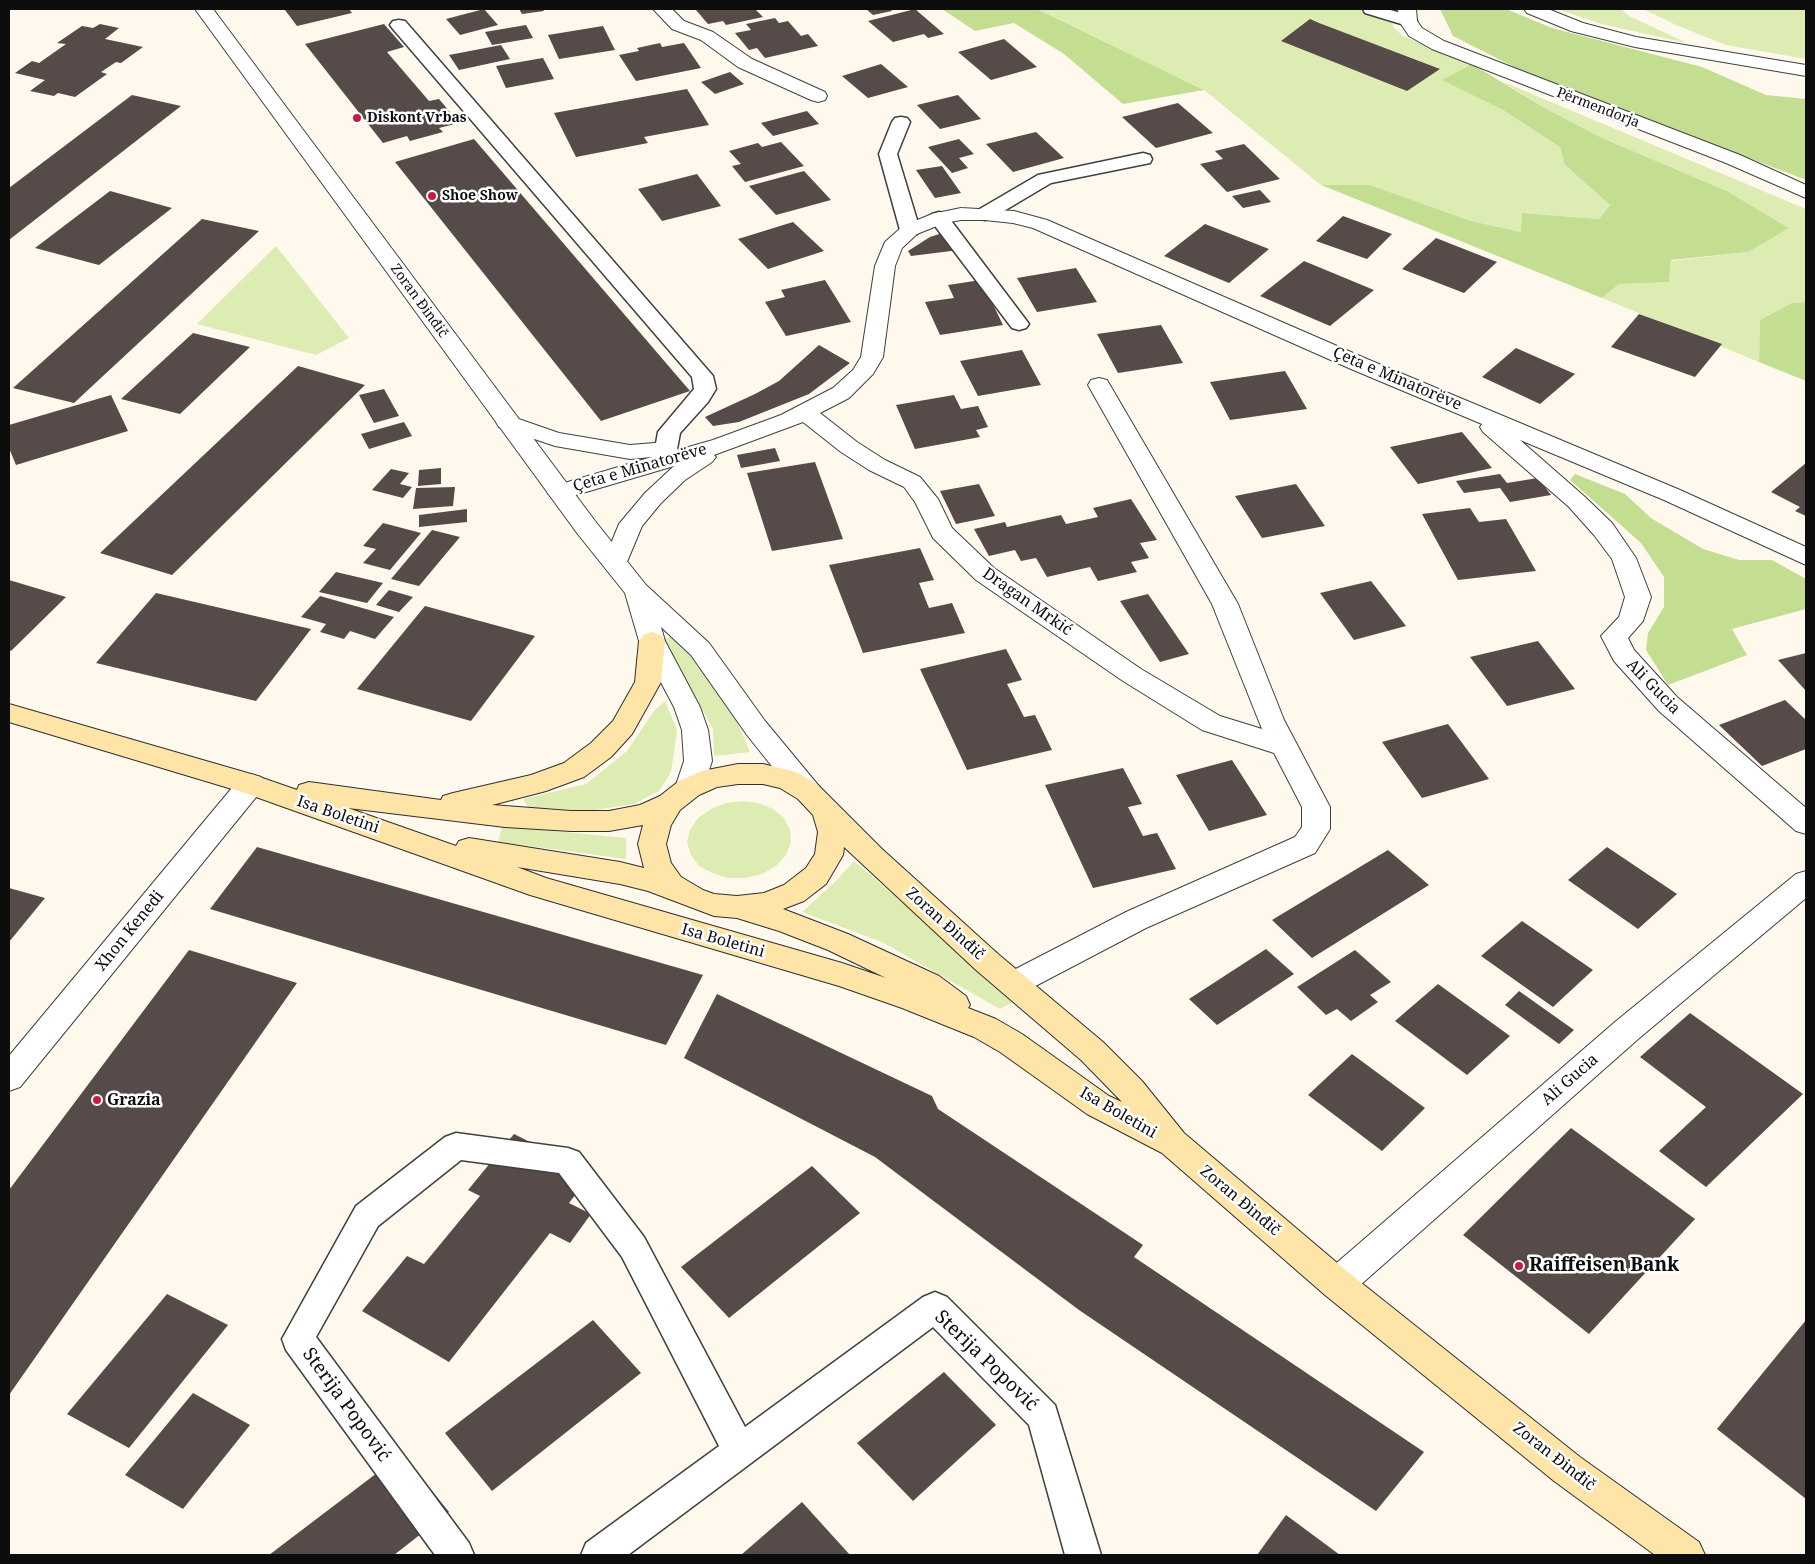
<!DOCTYPE html>
<html>
<head>
<meta charset="utf-8">
<style>
  body { margin:0 }
  #map { position:relative; width:1815px; height:1564px; overflow:hidden; background:#fff8ed; font-family:"Noto Serif",serif }
  canvas { display:block }
  .frame { position:absolute; inset:0; border:10px solid #0d0d0d; pointer-events:none }
</style>
</head>
<body>
<div id="map">
<canvas width="1815" height="1564"></canvas>
<div class="frame"></div>
</div>
<script>
const ctx = document.querySelector('canvas').getContext('2d');
ctx.lineJoin = 'round';
function fillPath(path, color) { ctx.fillStyle = color; ctx.fill(path, 'evenodd'); }
const toPath = rows => new Path2D(rows.map(r => 'M' + r).join(''));
function stroke(path, color, width, dash) { ctx.strokeStyle = color; ctx.lineWidth = width; ctx.lineCap = dash ? 'butt' : 'round'; ctx.setLineDash(dash || []); ctx.stroke(path); }
function label(font, color, halo, rows, align = 'center') {
  ctx.font = font + ' "Noto Serif",serif'; ctx.lineWidth = 5; ctx.setLineDash([]); ctx.textBaseline = 'middle'; ctx.strokeStyle = halo; ctx.fillStyle = color; for (const [text, x, y, turn = 0] of rows) {
    ctx.save(); ctx.translate(x, y); ctx.rotate((+turn || 0) * Math.PI / 180); ctx.textAlign = isNaN(turn) ? turn : align; if (halo) ctx.strokeText(text, 0, 0); ctx.fillText(text, 0, 0); ctx.restore();
  }
}
const green = toPath([
  [1037,9,1392,9,1393,27,1403,36,1472,64,1443,80,1503,110,1560,147,1565,165,1610,205,1599,219,1522,213,1521,232,1471,221,1370,185,1321,185,1204,90],
  [1557,9,1621,9,1629,16,1687,43,1601,24],
  [1643,9,1806,9,1806,59,1726,45,1676,25],
  [1501,81,1806,209,1806,302,1792,303,1760,320,1759,362,1602,298,1619,284,1669,282,1671,261,1748,252,1788,227,1727,191,1602,138,1541,106],
  [276,246,349,338,316,355,197,324],
  [677,635,735,717,750,752,714,756,713,729,664,639],
  [665,701,677,730,671,772,659,791,634,804,588,811,528,807,523,799,586,784,627,751,654,711],
  [742,801,758,803,773,809,784,818,790,830,791,842,786,855,776,866,762,874,745,878,728,878,712,873,699,866,691,855,687,842,690,830,698,818,711,809,726,803],
  [502,826,626,838,626,859,498,842],
  [854,861,1016,1000,1000,1009,882,942,802,912,834,883]
]);
const forest = toPath([
  [942,9,1037,9,1204,90,1123,104,1064,54,1014,23,975,31],
  [1440,9,1506,9,1552,28,1702,67,1766,95,1806,99,1806,180,1516,68,1453,36],
  [1472,64,1541,106,1602,138,1727,191,1789,228,1748,252,1671,260,1669,282,1619,284,1602,298,1321,185,1370,185,1471,221,1521,232,1522,213,1599,219,1610,205,1565,165,1560,147,1503,110,1442,80],
  [1806,302,1806,381,1759,362,1760,320,1792,303],
  [1575,474,1625,494,1651,518,1703,549,1739,560,1772,560,1806,579,1806,609,1732,629,1747,655,1668,685,1646,650,1648,633,1664,607,1664,577,1641,543,1570,480]
]);
const building = toPath([
  [292,9,349,9,352,13,297,26,285,10],
  [484,9,498,25,460,35,446,19],
  [519,9,543,9,544,11,522,14],
  [703,9,755,9,763,17,726,25,723,21,708,24,696,10],
  [866,9,890,9,892,11,873,15],
  [915,9,944,34,928,38,924,34,893,42,868,21],
  [775,18,779,23,788,21,801,36,808,34,818,46,765,58,757,48,749,50,735,33,751,30,746,24],
  [1310,19,1319,23,1440,69,1407,91,1281,41],
  [100,24,119,28,105,39,143,47,121,63,116,62,101,72,107,74,75,97,58,93,54,96,30,91,45,80,15,73,32,61,39,63,66,44,57,43,82,26,93,28],
  [384,24,404,47,387,52,429,101,439,99,459,123,439,128,443,132,410,141,407,136,383,143,305,44],
  [526,25,533,38,492,45,485,32],
  [603,26,615,50,559,59,548,35],
  [1004,39,1037,67,991,80,958,52],
  [660,43,662,47,684,43,701,68,636,81,619,55,639,51,637,48],
  [501,45,510,59,459,70,449,55],
  [543,58,554,79,506,88,496,66],
  [881,64,908,87,868,98,842,76],
  [730,72,744,84,715,94,701,82],
  [687,89,709,125,644,137,648,143,576,157,554,113],
  [132,95,181,106,9,240,9,188],
  [958,95,981,119,940,129,917,105],
  [1178,103,1213,133,1156,148,1122,117],
  [807,111,819,124,773,136,761,123],
  [1036,132,1064,158,1013,172,986,144],
  [474,139,690,391,601,421,395,162],
  [959,139,974,154,959,158,968,168,952,173,928,147],
  [781,142,804,166,745,182,732,166,741,164,729,151,758,143,762,147],
  [1244,144,1280,179,1227,192,1200,164,1223,159,1215,151],
  [942,166,961,193,935,198,916,170],
  [804,171,831,200,776,215,749,186],
  [697,174,721,206,662,221,638,189],
  [1260,190,1271,202,1243,208,1232,196],
  [110,191,172,208,99,265,35,248],
  [1343,216,1392,234,1367,259,1316,241],
  [202,219,259,231,74,403,13,388],
  [793,222,824,251,768,269,738,239],
  [1205,224,1269,249,1229,283,1164,256],
  [958,228,967,249,911,256,908,251,930,237],
  [1436,238,1497,262,1464,293,1402,269],
  [1304,261,1374,290,1330,326,1260,296],
  [1076,268,1097,302,1037,312,1017,278],
  [825,280,851,322,786,336,765,302,785,297,781,290],
  [981,280,1003,325,940,335,925,302,954,298,948,285],
  [1639,314,1722,344,1695,377,1611,347],
  [1161,325,1183,363,1118,373,1097,334],
  [193,333,250,347,180,414,121,399],
  [819,345,850,363,809,394,739,422,713,426,705,417,755,394,779,381],
  [1516,348,1575,374,1540,404,1482,377],
  [1022,350,1041,385,978,396,960,361],
  [298,366,365,385,172,575,100,553],
  [1285,371,1307,409,1230,420,1210,382],
  [384,389,399,416,374,423,359,395],
  [111,395,128,431,16,465,9,448,9,425],
  [954,395,961,409,978,406,988,427,976,430,980,437,915,449,896,405],
  [404,422,412,436,369,449,361,434],
  [1462,432,1492,468,1418,484,1390,447],
  [775,448,780,461,741,468,737,455],
  [815,462,843,539,772,551,747,473],
  [1806,463,1806,516,1795,511,1800,507,1771,492],
  [441,468,441,484,418,486,419,470],
  [391,469,409,473,400,484,412,487,403,498,372,490],
  [1500,474,1507,483,1538,478,1551,495,1510,502,1500,488,1464,493,1456,481],
  [979,484,995,516,956,524,940,491],
  [1296,484,1325,526,1262,538,1235,496],
  [455,487,453,506,413,509,416,488],
  [1131,499,1157,540,1140,543,1149,558,1131,562,1137,572,1098,581,1090,567,1047,577,1036,558,1021,561,1015,550,989,556,974,529,1005,522,1007,527,1061,515,1066,524,1098,517,1093,508],
  [1470,508,1479,522,1506,519,1536,571,1458,580,1422,514],
  [467,509,467,522,419,527,419,515],
  [383,523,421,533,390,570,363,563,376,549,363,546],
  [432,530,460,537,419,586,391,579],
  [920,548,934,580,919,583,929,608,952,603,965,633,863,653,829,565],
  [336,572,383,583,367,603,319,592],
  [9,580,66,597,11,651,9,650],
  [1371,581,1406,626,1354,640,1320,593],
  [389,590,413,597,399,612,376,605],
  [156,593,311,629,256,701,96,663],
  [1148,594,1189,654,1160,662,1120,601],
  [320,596,394,617,375,639,350,631,344,639,320,632,326,624,301,617],
  [425,606,535,636,471,721,357,689],
  [1538,641,1575,689,1507,706,1470,657],
  [1006,649,1022,680,1007,684,1024,717,1035,715,1052,750,967,770,920,669],
  [1806,653,1806,691,1778,660],
  [1785,700,1806,720,1806,749,1762,766,1719,725],
  [1448,724,1489,779,1422,798,1382,742],
  [1232,760,1267,815,1209,831,1176,775],
  [1123,768,1142,804,1128,807,1143,836,1157,833,1176,869,1093,888,1045,785],
  [257,847,703,975,666,1045,210,909],
  [1607,847,1677,894,1638,929,1568,880],
  [1388,850,1429,885,1312,958,1272,920],
  [9,888,45,898,9,942],
  [1522,921,1593,970,1553,1007,1481,956],
  [1266,949,1294,974,1217,1025,1189,999],
  [189,950,297,983,9,1395,9,1190],
  [1355,950,1391,982,1370,995,1378,1002,1351,1021,1337,1009,1326,1015,1297,987],
  [1438,984,1510,1036,1467,1075,1395,1021],
  [1519,991,1574,1030,1559,1044,1505,1005],
  [717,994,932,1096,938,1109,1143,1245,1134,1257,1424,1452,1376,1511,1079,1310,875,1157,684,1058],
  [1690,1013,1803,1094,1706,1187,1659,1151,1706,1107,1640,1057],
  [1352,1054,1425,1108,1382,1151,1308,1095],
  [1571,1128,1695,1219,1589,1334,1463,1235],
  [514,1134,592,1173,569,1203,591,1214,570,1243,550,1233,449,1362,362,1311,407,1256,424,1264,480,1196,468,1190],
  [812,1166,860,1213,729,1318,681,1267],
  [167,1294,228,1325,129,1448,67,1414],
  [593,1320,641,1373,492,1491,445,1433],
  [1806,1320,1806,1499,1717,1429],
  [944,1372,996,1425,913,1501,857,1443],
  [193,1393,250,1425,183,1509,125,1475],
  [402,1454,449,1512,394,1555,269,1555],
  [802,1502,850,1555,741,1555],
  [1286,1515,1340,1555,1257,1555]
]);
const service = toPath([
  [1363,9,1387,9,1414,17,1417,21,1414,25,1408,26,1365,13,1363,9],
  [399,20,405,21,713,376,716,389,708,402,680,433,677,449,674,454,666,456,658,454,655,449,658,432,694,389,692,377,393,29,390,25,393,21,399,20],
  [901,117,907,118,910,122,897,154,920,230,917,234,910,236,903,234,900,230,879,154,892,122,895,118,901,117],
  [1143,153,1150,155,1152,159,1150,163,1051,183,992,218,985,220,978,218,975,214,978,210,1038,175,1143,153],
  [939,212,946,214,1026,320,1029,324,1026,328,1019,330,1012,328,929,218,932,214,939,212],
  [456,1133,568,1148,579,1152,644,1237,745,1427,923,1297,935,1292,947,1297,1055,1405,1101,1555,1065,1555,1029,1425,933,1327,628,1555,581,1555,586,1543,719,1446,622,1257,559,1173,461,1160,378,1226,316,1337,469,1543,474,1555,435,1555,286,1350,282,1339,356,1206,445,1137,456,1133]
]);
const minor = toPath([
  [653,9,672,9,684,21,713,32,752,59,825,92,827,96,825,100,818,102,811,100,738,67,701,40,672,29,653,9],
  [1398,9,1416,9,1417,21,1422,28,1444,41,1740,155,1806,185,1806,198,1726,163,1432,49,1409,36,1399,21,1398,9],
  [1524,9,1548,9,1583,23,1636,37,1806,65,1806,76,1635,47,1571,31,1527,13,1524,9],
  [961,208,1014,211,1047,220,1367,359,1680,490,1806,547,1806,565,1664,500,1520,440,1585,497,1612,523,1636,558,1651,597,1643,621,1628,638,1634,650,1677,697,1806,808,1806,834,1796,831,1659,711,1614,661,1601,636,1619,617,1625,597,1612,559,1594,535,1569,507,1483,432,1480,427,1482,424,1351,369,1033,228,1013,223,985,220,961,220,944,223,917,234,902,248,895,266,883,357,873,374,849,398,820,413,857,442,885,460,920,477,938,499,952,528,994,568,1141,669,1220,716,1262,729,1212,604,1088,385,1091,380,1099,378,1107,380,1238,604,1284,720,1330,807,1330,829,1315,853,1146,928,1024,992,1013,996,1002,992,998,984,1002,976,1126,912,1295,837,1302,827,1302,807,1274,753,1202,730,1123,681,976,580,933,538,915,502,904,487,869,470,841,452,803,422,714,455,716,457,712,462,685,480,661,503,642,526,624,569,615,571,606,569,603,563,619,524,645,493,674,466,559,500,551,497,547,492,551,487,652,457,630,459,555,446,499,427,496,422,499,417,507,415,559,433,630,445,667,442,675,444,678,450,713,440,781,415,833,388,853,370,861,357,875,266,885,242,903,226,932,214,961,208],
  [251,774,261,777,265,784,261,791,20,1087,9,1091,9,1056,241,777,251,774],
  [1806,871,1806,898,1637,1040,1349,1295,1337,1299,1325,1295,1320,1284,1325,1273,1615,1022,1796,874,1806,871]
]);
const tertiary = toPath([
  [195,9,213,9,595,521,646,585,709,643,765,721,818,785,822,792,818,799,808,802,798,799,747,735,691,655,661,627,665,641,700,707,708,730,712,761,703,788,699,795,689,798,679,795,675,788,684,761,682,730,674,707,639,641,625,593,577,533,195,9]
]);
const secondary = toPath([
  [652,632,661,635,665,641,661,682,632,734,611,757,584,777,546,791,492,805,571,811,609,811,640,805,660,796,679,781,702,771,738,764,763,764,788,770,798,773,818,785,882,849,998,954,1103,1042,1142,1081,1184,1133,1349,1273,1580,1457,1699,1542,1705,1555,1655,1555,1554,1481,1325,1295,1162,1153,1087,1114,1000,1052,974,1037,902,1008,839,986,530,895,242,792,9,722,9,704,251,774,297,790,299,785,309,782,441,800,443,796,453,793,531,775,564,763,591,743,613,721,635,682,639,641,643,635,652,632],
  [738,784,763,784,780,788,798,799,813,815,818,832,815,854,806,868,784,885,764,893,737,896,714,894,703,890,681,877,671,863,666,844,671,825,680,810,699,795,717,787,738,784],
  [348,808,505,827,571,831,609,831,643,825,638,844,644,868,620,862,469,838,459,841,456,846,348,808],
  [844,847,976,970,1081,1060,1122,1102,1109,1096,1022,1034,996,1019,968,1008,970,1005,966,996,939,976,848,934,783,909,804,901,826,884,843,855,844,847],
  [517,867,620,884,648,891,714,916,737,918,779,931,828,950,886,978,842,963,546,878,517,867]
]);
const markers = [
  [357,118,5,"#c71b45"],
  [432,196,5,"#c71b45"],
  [97,1100,5,"#c71b45"],
  [1519,1266,5,"#c71b45"]
];
const farStreetnames = [
  ["Përmendorja",1598,108,21],
  ["Zoran Đinđič",419,301,54]
];
const farPoinames = [
  ["Diskont Vrbas",367,118],
  ["Shoe Show",442,196]
];
const streetNames = [
  ["Çeta e Minatorëve",1397,379,23],
  ["Çeta e Minatorëve",640,468,-16],
  ["Dragan Mrkić",1027,602,35],
  ["Ali Gucia",1653,687,46],
  ["Isa Boletini",338,815,19],
  ["Zoran Đinđič",945,924,42],
  ["Xhon Kenedi",130,931,-51],
  ["Isa Boletini",723,941,16],
  ["Ali Gucia",1570,1080,-41],
  ["Isa Boletini",1118,1113,30],
  ["Zoran Đinđič",1240,1201,40],
  ["Zoran Đinđič",1554,1457,38]
];
const poiNames = [
  ["Grazia",107,1100]
];
const nearPoinames = [
  ["Raiffeisen Bank",1529,1266]
];
const nearStreetnames = [
  ["Sterija Popović",986,1361,44],
  ["Sterija Popović",346,1405,54]
];
fillPath(green, '#dcecb3');
fillPath(forest, '#c3de91');
fillPath(building, '#564b48');
stroke(service, '#404040', 3);
stroke(minor, '#404040', 2);
stroke(tertiary, '#404040', 2);
stroke(secondary, '#2f2f2f', 2);
fillPath(service, '#fff');
fillPath(minor, '#fff');
fillPath(tertiary, '#fff');
fillPath(secondary, '#ffe4a8');
for (const [x, y, r, color] of markers) { const dot = new Path2D(); dot.arc(x, y, r, 0, 2 * Math.PI); ctx.fillStyle = color; ctx.fill(dot); stroke(dot, '#fff', 2); }
label('14px', '#0d0d0d', '#fff', farStreetnames);
label('bold 14px', '#0d0d0d', '#fff', farPoinames, 'left');
label('16px', '#0d0d0d', '#fff', streetNames);
label('bold 16px', '#0d0d0d', '#fff', poiNames, 'left');
label('bold 19px', '#0d0d0d', '#fff', nearPoinames, 'left');
label('19px', '#0d0d0d', '#fff', nearStreetnames);
</script>
</body>
</html>
